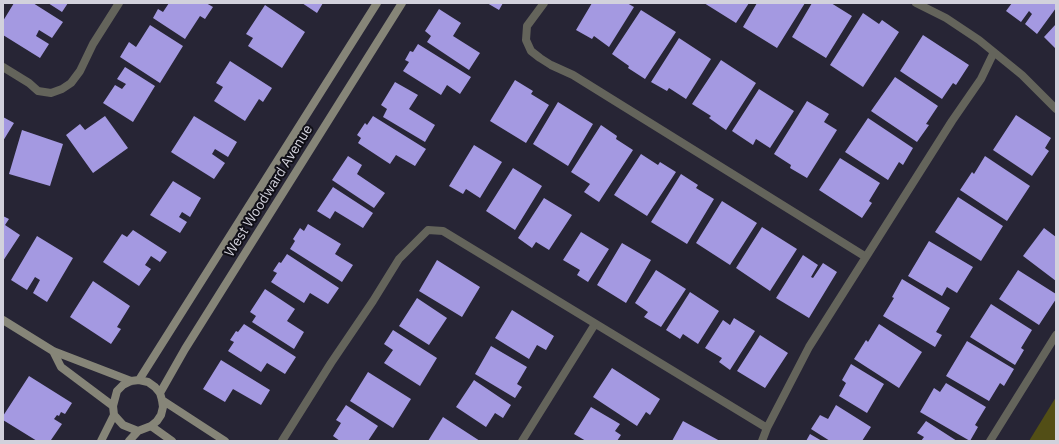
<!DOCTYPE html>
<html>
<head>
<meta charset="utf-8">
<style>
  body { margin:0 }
  #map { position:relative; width:1059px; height:444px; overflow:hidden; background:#272535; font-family:"IBM Plex Sans",sans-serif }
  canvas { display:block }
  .frame { position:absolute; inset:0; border:4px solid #d2d1dc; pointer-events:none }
</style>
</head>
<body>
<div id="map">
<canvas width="1059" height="444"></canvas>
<div class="frame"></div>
</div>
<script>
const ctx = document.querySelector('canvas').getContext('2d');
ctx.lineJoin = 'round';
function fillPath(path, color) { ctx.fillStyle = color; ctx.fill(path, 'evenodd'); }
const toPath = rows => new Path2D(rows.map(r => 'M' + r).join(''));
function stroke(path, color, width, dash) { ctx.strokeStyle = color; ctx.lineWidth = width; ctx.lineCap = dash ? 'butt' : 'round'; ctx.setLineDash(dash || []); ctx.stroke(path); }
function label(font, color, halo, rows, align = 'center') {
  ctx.font = font + ' "IBM Plex Sans",sans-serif'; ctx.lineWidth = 4; ctx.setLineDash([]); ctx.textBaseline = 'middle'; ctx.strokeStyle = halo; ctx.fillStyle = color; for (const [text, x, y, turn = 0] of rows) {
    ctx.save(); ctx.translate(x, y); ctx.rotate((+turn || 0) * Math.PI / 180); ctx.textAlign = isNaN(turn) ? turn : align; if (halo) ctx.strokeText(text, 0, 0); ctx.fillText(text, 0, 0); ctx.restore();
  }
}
const green = toPath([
  [1056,397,1056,441,1029,441]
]);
const building = toPath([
  [14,3,33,3,63,22,52,38,39,30,36,36,49,44,40,58,3,35,3,21],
  [48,3,68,3,62,12],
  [169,3,206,3,213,7,205,19,200,16,185,39,153,18,158,9,163,12],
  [302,3,323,3,317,13],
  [487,3,503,3,499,10],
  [592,3,627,3,634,7,609,47,594,36,592,39,576,30],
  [704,3,749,3,736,23],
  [757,3,805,3,777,48,743,27],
  [812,3,831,3,852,16,826,58,792,37],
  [1012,3,1056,3,1056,8,1037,34,1025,24,1032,14,1029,11,1021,22,1006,11],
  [265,5,305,32,282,68,248,46,253,38,246,34],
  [439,9,461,23,453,36,480,53,469,70,427,42,431,36,425,31],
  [641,10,676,32,645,79,628,68,629,66,612,54],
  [863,13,879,24,882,20,899,32,863,87,830,65],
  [1056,24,1056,49,1044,37],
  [150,25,183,46,160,83,120,57,129,42,136,47],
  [923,35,969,65,956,85,953,83,942,99,900,71],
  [679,38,711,59,686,99,669,88,667,91,651,82],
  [418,44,471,77,460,94,447,85,441,95,403,71,409,62,405,60,410,51,413,52],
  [721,60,756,83,726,130,709,118,711,116,692,104],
  [230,61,272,88,263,102,259,99,245,121,214,101,223,87,216,83],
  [125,67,155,86,133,122,103,103,115,85,122,89,126,84,117,79],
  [895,77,938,106,926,124,929,125,917,142,871,111],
  [515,80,533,91,531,94,549,105,526,143,490,121],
  [395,82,418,95,409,109,435,125,425,142,383,117,387,109,381,105],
  [759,89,794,111,770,148,756,139,753,145,732,131],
  [807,101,829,114,824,122,837,130,807,178,790,168,791,165,774,154],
  [558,102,593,124,568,166,533,144],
  [1016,115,1051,138,1045,148,1049,151,1032,176,993,150],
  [105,116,128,148,93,173,66,135,80,124,85,130],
  [194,116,237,142,228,157,215,149,212,154,225,163,214,179,171,152],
  [373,116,426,149,415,166,396,155,390,164,358,143,361,138,357,135,365,123,367,125],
  [3,117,14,123,3,141],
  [868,118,913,148,903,165,899,162,888,180,845,152],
  [601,125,617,136,616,139,633,150,599,202,584,192,590,184,571,172],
  [22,130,63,144,50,186,9,174],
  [474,145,502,162,480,198,466,189,463,194,449,186],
  [641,154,658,165,660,162,676,172,647,216,614,195],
  [348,156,362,165,357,174,385,193,374,208,332,180],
  [985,156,1030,186,1007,221,960,190,972,172,974,174],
  [840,158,880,183,869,201,872,203,862,218,819,190],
  [513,168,542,186,515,230,486,211],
  [681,174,698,185,696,188,714,199,687,244,651,222],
  [173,181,201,198,190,217,182,212,179,217,187,222,180,233,150,215],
  [333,187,373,213,363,228,335,211,330,219,317,211],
  [958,197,1003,226,981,261,935,232],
  [544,198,572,215,549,250,536,242,532,248,518,238],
  [722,201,757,223,730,265,696,243],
  [3,216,9,219,5,225,20,235,3,261],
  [308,224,341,244,335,254,353,265,342,282,290,249,295,241,293,239,300,228,304,231],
  [762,227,797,249,770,291,736,268],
  [1044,228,1056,237,1056,281,1023,256],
  [133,230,167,252,160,262,151,256,145,265,151,269,139,286,103,262,122,234,127,237],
  [581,232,609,249,588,282,577,275,580,270,563,260],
  [37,236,73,258,47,302,33,293,40,280,35,277,27,290,11,280],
  [929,241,973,267,957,293,947,287,942,296,908,276],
  [622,243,651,260,626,303,597,285],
  [287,254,339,288,328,304,310,293,304,303,271,282,277,273,273,271,279,262,281,263],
  [803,255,818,265,811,277,813,278,823,263,837,272,809,318,776,298],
  [437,260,480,287,462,317,419,291],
  [656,270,686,289,661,327,644,317,648,312,635,303],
  [1018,270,1056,294,1056,299,1039,325,999,299],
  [902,279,950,308,936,332,942,335,935,347,883,316,894,298,892,297],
  [93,281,130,306,117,327,121,329,111,344,70,317],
  [265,289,295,309,287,321,304,332,294,349,252,322,256,316,250,312],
  [690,292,719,311,698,344,683,334,680,339,666,330],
  [417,298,447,318,429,345,399,326],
  [991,304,1032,330,1021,348,1024,350,1015,365,970,337],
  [512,310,554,336,546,350,537,345,529,359,495,338],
  [734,318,755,331,730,370,719,362,722,358,705,348,723,320,730,325],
  [244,324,296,357,285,374,267,363,261,372,228,351,234,342,230,340,236,331,238,332],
  [879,324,922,352,899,388,854,359,866,340,868,342],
  [393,330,437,358,420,386,384,363,393,350,384,344],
  [760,335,788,353,765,388,737,371],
  [967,341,1014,369,1004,386,1000,383,989,401,946,376],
  [491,346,527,367,517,384,522,387,515,398,475,374],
  [221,360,270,390,261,405,233,389,225,402,203,389],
  [851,364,884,384,867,413,839,396,846,383,842,380],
  [612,368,660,399,650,415,646,412,637,426,593,397],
  [368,372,411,399,393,428,350,401],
  [29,376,72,403,65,414,61,412,59,416,57,415,54,419,62,424,51,440,49,441,37,441,3,420,3,416],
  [474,380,511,405,503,418,495,413,486,427,456,407],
  [946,383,986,407,975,425,978,427,970,441,920,412,934,388,940,392],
  [346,405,378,426,368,441,340,441,333,436,341,423,336,420],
  [836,405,871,427,862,441,830,441,811,429,820,415,828,419],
  [591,407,620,424,615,431,621,435,617,441,586,441,574,434],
  [443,417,480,441,428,441],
  [683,421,720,441,672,441],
  [926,421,957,441,921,441,924,437,917,433],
  [810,434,822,441,806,441]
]);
const street = toPath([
  [544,3,527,26,526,40,531,51,540,58,551,65,573,75,866,257],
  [916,3,946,18,979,40,1022,75,1056,109],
  [3,67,29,83,38,91,51,93,62,89,71,83,80,71,93,44,119,3],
  [282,441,331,363,373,301,399,259,428,230,443,231,767,428],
  [522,441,595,324],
  [762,441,767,428,809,347,952,121,981,79,994,52],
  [990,441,1056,335]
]);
const secondary = toPath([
  [3,320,53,351,131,381],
  [53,351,61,367,113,406],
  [139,380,377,3],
  [139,380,148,382,155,387,160,393,162,400,163,407,161,415,157,421,151,426,138,431,123,425,114,415,113,406,117,391,123,385,131,381,139,380],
  [160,393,185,349,402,3],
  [162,400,225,441],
  [151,426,172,441],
  [101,441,114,415],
  [129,441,138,431]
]);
const streetNames = [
  ["West Woodward Avenue",269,191,-58]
];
fillPath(green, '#524e16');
fillPath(building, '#a499e1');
stroke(street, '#64645b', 8);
stroke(secondary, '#868578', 8);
label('14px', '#d2d1dc', '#100f16', streetNames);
</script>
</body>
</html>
